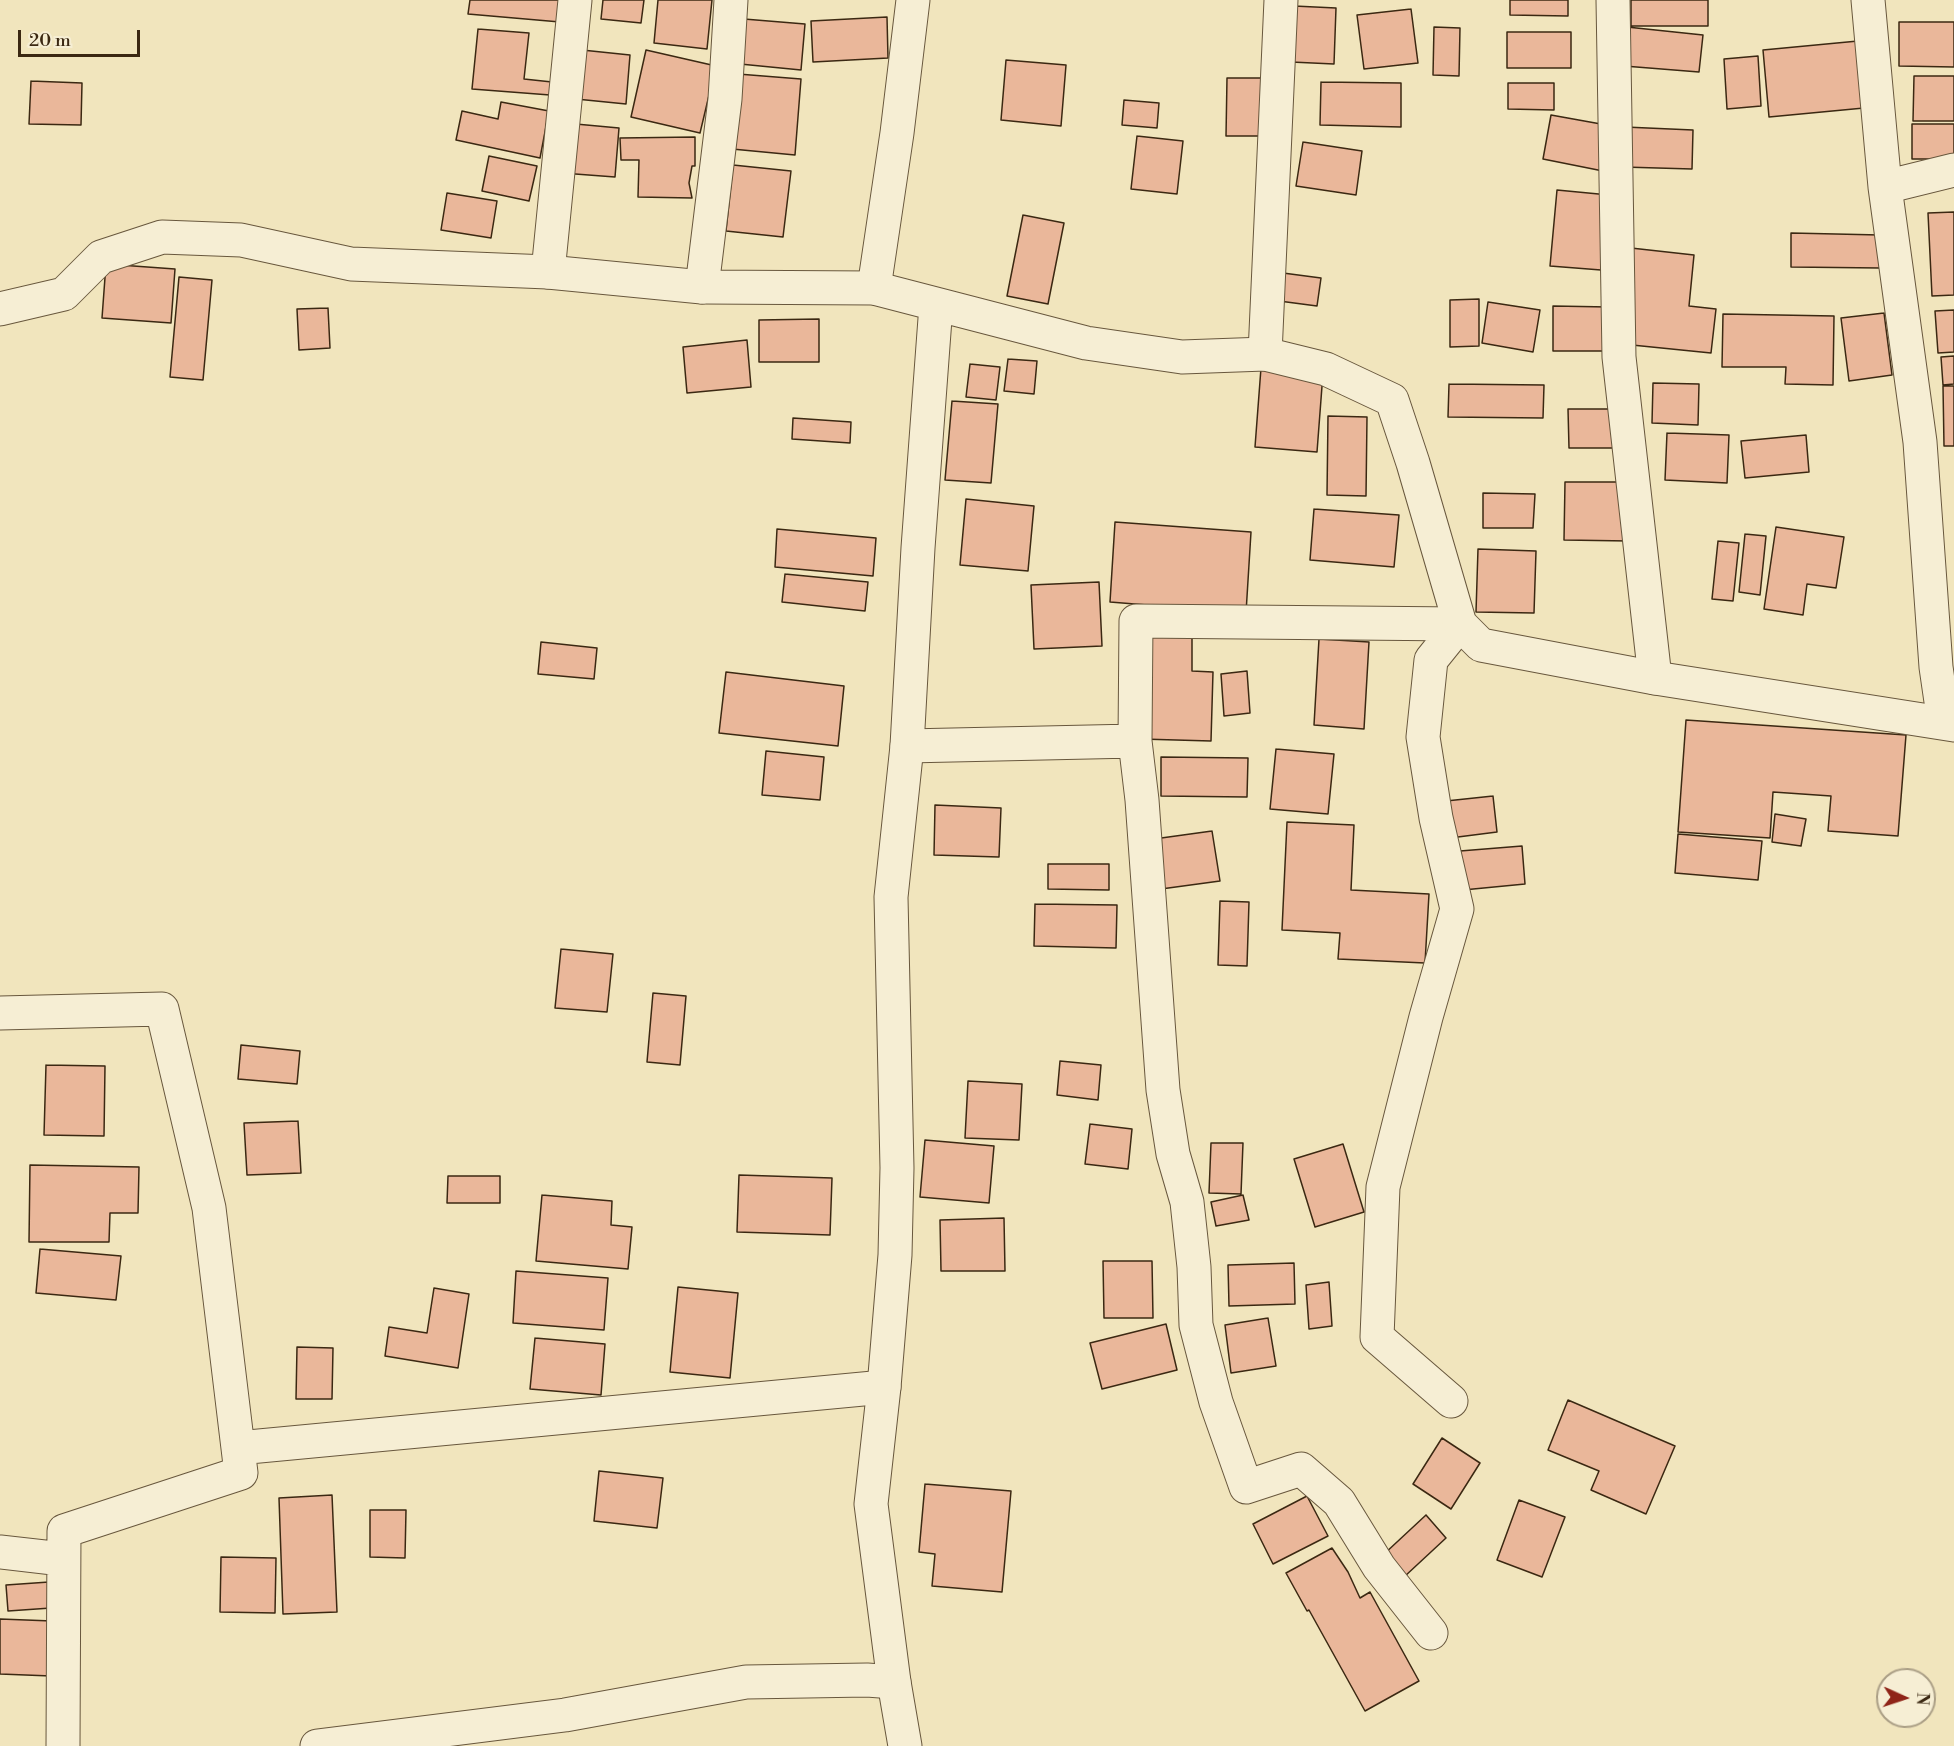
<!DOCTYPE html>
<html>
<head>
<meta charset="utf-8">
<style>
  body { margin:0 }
  #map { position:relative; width:1954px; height:1746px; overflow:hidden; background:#f1e5bd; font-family:"Libre Bodoni",serif }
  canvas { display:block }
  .north { position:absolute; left:1876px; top:1668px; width:60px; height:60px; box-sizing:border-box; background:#f6eed4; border:2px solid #ab9f86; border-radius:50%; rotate:93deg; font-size:16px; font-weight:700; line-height:24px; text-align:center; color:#3b2812 }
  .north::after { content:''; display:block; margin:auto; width:21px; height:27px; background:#8f2418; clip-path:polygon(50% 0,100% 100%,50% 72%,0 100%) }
  .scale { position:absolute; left:18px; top:30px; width:122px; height:27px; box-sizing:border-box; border:3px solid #3b2812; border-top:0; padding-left:8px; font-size:18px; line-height:21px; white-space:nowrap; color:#3b2812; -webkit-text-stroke:4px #f6eed4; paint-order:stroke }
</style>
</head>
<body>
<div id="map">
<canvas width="1954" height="1746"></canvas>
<div class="north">N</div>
<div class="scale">20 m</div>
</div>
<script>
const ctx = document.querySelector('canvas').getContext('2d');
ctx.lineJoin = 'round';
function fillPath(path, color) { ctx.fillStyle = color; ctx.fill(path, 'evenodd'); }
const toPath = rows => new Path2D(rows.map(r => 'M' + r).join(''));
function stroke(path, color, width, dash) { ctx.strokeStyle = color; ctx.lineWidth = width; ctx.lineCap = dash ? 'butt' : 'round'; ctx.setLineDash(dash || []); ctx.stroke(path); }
const building = toPath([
  [470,0,562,0,560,22,468,14,470,0],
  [603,0,644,0,641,23,601,19,603,0],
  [658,0,712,0,707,49,654,43,658,0],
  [1510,0,1568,0,1568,16,1510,15,1510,0],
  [1631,0,1708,0,1708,26,1631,26,1631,0],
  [1294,6,1336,8,1334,64,1291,62,1294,6],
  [1411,9,1418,63,1364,69,1357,15,1411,9],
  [887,17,888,58,813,62,811,21,887,17],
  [744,19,805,24,801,70,740,64,744,19],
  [1899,22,1954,22,1954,67,1899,66,1899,22],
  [1434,27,1460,28,1459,76,1433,75,1434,27],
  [1627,27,1703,35,1699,72,1624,66,1627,27],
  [478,29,529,33,524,79,552,82,550,95,472,89,478,29],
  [1507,32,1571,32,1571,68,1507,68,1507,32],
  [1858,41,1864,108,1769,117,1763,50,1858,41],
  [582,50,630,55,626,104,576,99,582,50],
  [646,50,716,66,700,133,631,117,646,50],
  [1758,56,1761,106,1727,109,1724,59,1758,56],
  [1006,60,1066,65,1061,126,1001,120,1006,60],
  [738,74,801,79,795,155,732,149,738,74],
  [1914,76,1954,76,1954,121,1913,121,1914,76],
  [1227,78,1268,78,1267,136,1226,136,1227,78],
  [31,81,82,83,81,125,29,124,31,81],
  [1321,82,1401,83,1401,127,1320,125,1321,82],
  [1508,83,1554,83,1554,110,1508,109,1508,83],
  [1124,100,1159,103,1157,128,1122,125,1124,100],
  [501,102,549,111,540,158,456,140,462,111,498,119,501,102],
  [1551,115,1612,126,1603,171,1543,159,1551,115],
  [565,123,619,128,615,177,562,173,565,123],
  [1912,124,1954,124,1954,159,1912,159,1912,124],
  [1625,127,1693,130,1692,169,1623,167,1625,127],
  [1137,136,1183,141,1177,194,1131,189,1137,136],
  [695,137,695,166,692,166,689,183,692,198,638,197,639,160,621,160,620,138,695,137],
  [1303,142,1362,151,1356,195,1296,186,1303,142],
  [489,156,537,166,529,201,482,191,489,156],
  [733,165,791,171,783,237,726,231,733,165],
  [1557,190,1609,195,1601,270,1550,266,1557,190],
  [447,193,497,201,491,238,441,230,447,193],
  [1954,212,1954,295,1932,296,1928,213,1954,212],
  [1023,215,1064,223,1048,304,1007,296,1023,215],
  [1791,233,1880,235,1880,268,1791,267,1791,233],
  [1631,248,1694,255,1689,306,1716,309,1711,353,1622,344,1631,248],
  [106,264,175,269,171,323,102,318,106,264],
  [1283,273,1321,278,1317,306,1279,301,1283,273],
  [179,277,212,280,203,380,170,377,179,277],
  [1479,299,1479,346,1450,347,1450,300,1479,299],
  [1488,302,1540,310,1533,352,1482,343,1488,302],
  [1553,306,1609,307,1609,351,1553,351,1553,306],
  [328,308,330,348,299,350,297,309,328,308],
  [1954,310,1954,352,1938,353,1935,311,1954,310],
  [1884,313,1892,375,1849,381,1841,318,1884,313],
  [1723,314,1834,316,1833,385,1785,384,1786,367,1722,367,1723,314],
  [819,319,819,362,759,362,759,320,819,319],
  [747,340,751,387,687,393,683,347,747,340],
  [1954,356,1954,384,1943,385,1941,357,1954,356],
  [1008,359,1037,361,1034,394,1004,391,1008,359],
  [970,364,1000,367,996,400,966,397,970,364],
  [1261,368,1323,373,1317,452,1255,447,1261,368],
  [1653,383,1699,384,1698,425,1652,423,1653,383],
  [1449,384,1544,385,1543,418,1448,417,1449,384],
  [1943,386,1954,386,1954,446,1944,446,1943,386],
  [952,401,998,404,991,483,945,480,952,401],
  [1568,409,1623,409,1624,448,1569,448,1568,409],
  [1328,416,1367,417,1366,496,1327,495,1328,416],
  [793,418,851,422,850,443,792,439,793,418],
  [1667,433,1729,435,1727,483,1665,480,1667,433],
  [1806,435,1809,472,1745,478,1741,441,1806,435],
  [1565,482,1630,482,1629,541,1564,540,1565,482],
  [1483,493,1535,494,1533,528,1483,528,1483,493],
  [966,499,1034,506,1028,571,960,565,966,499],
  [1314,509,1399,515,1394,567,1310,560,1314,509],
  [1115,522,1251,532,1246,613,1110,602,1115,522],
  [1776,527,1844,537,1836,588,1807,584,1803,615,1764,609,1776,527],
  [777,529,876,538,873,576,775,567,777,529],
  [1745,534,1766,536,1760,595,1739,592,1745,534],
  [1718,541,1739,543,1733,601,1712,599,1718,541],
  [1478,549,1536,551,1534,613,1476,612,1478,549],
  [785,574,868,582,865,611,782,602,785,574],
  [1099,582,1102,646,1034,649,1031,585,1099,582],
  [1144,634,1192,635,1192,671,1213,672,1211,741,1141,739,1144,634],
  [1319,639,1369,642,1364,729,1314,725,1319,639],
  [541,642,597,648,594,679,538,674,541,642],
  [1247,671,1250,713,1224,716,1221,674,1247,671],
  [726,672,844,686,838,746,719,733,726,672],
  [1686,720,1906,735,1898,836,1828,831,1831,796,1773,792,1770,838,1678,832,1686,720],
  [1276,749,1334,754,1328,814,1270,809,1276,749],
  [766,751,824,757,820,800,762,795,766,751],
  [1161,757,1248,758,1247,797,1161,796,1161,757],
  [1493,796,1497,832,1450,838,1446,801,1493,796],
  [935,805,1001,808,999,857,934,855,935,805],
  [1775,814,1806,819,1801,846,1772,842,1775,814],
  [1287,822,1354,825,1351,890,1429,894,1425,963,1338,959,1340,933,1282,930,1287,822],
  [1212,831,1220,881,1161,889,1154,839,1212,831],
  [1678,834,1762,841,1758,880,1675,873,1678,834],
  [1522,846,1525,884,1463,890,1460,851,1522,846],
  [1048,864,1109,864,1109,890,1048,889,1048,864],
  [1220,901,1249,902,1247,966,1218,965,1220,901],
  [1035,904,1117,905,1116,948,1034,946,1035,904],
  [561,949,613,954,607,1012,555,1008,561,949],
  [653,993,686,996,680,1065,647,1062,653,993],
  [241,1045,300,1051,297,1084,238,1079,241,1045],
  [1060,1061,1101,1065,1098,1100,1057,1095,1060,1061],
  [46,1065,105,1066,104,1136,44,1135,46,1065],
  [968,1081,1022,1084,1019,1140,965,1138,968,1081],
  [298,1121,301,1173,247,1175,244,1123,298,1121],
  [1090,1124,1132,1129,1128,1169,1085,1164,1090,1124],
  [925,1140,994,1146,989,1203,920,1197,925,1140],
  [1211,1143,1243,1143,1241,1194,1209,1193,1211,1143],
  [1343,1144,1364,1212,1315,1227,1294,1159,1343,1144],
  [30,1165,139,1167,138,1213,110,1213,109,1242,29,1242,30,1165],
  [739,1175,832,1178,830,1235,737,1232,739,1175],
  [448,1176,500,1176,500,1203,447,1203,448,1176],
  [542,1195,612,1201,611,1225,632,1227,628,1269,536,1261,542,1195],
  [1243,1195,1249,1220,1216,1226,1211,1202,1243,1195],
  [1004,1218,1005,1271,941,1271,940,1220,1004,1218],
  [40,1249,121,1256,116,1300,36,1293,40,1249],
  [1103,1261,1152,1261,1153,1318,1104,1318,1103,1261],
  [1294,1263,1295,1304,1229,1306,1228,1265,1294,1263],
  [516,1271,608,1278,604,1330,513,1323,516,1271],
  [1329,1282,1332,1326,1309,1329,1306,1285,1329,1282],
  [678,1287,738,1293,730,1378,670,1372,678,1287],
  [434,1288,469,1294,458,1368,385,1356,389,1327,427,1333,434,1288],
  [1268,1318,1276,1366,1231,1373,1225,1325,1268,1318],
  [1166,1324,1177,1370,1102,1389,1090,1343,1166,1324],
  [535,1338,605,1344,601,1395,530,1389,535,1338],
  [297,1347,333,1348,332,1399,296,1399,297,1347],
  [1568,1400,1675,1446,1646,1514,1591,1490,1599,1471,1548,1450,1568,1400],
  [1442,1438,1480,1463,1451,1509,1413,1484,1442,1438],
  [599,1471,663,1478,657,1528,594,1521,599,1471],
  [925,1484,1011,1491,1002,1592,932,1586,935,1554,919,1552,925,1484],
  [332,1495,337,1612,283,1614,279,1498,332,1495],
  [1307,1496,1328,1536,1273,1564,1253,1524,1307,1496],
  [1519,1500,1565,1517,1542,1577,1497,1560,1519,1500],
  [370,1510,406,1510,405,1558,370,1557,370,1510],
  [1426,1515,1446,1538,1404,1577,1383,1555,1426,1515],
  [1332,1548,1348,1572,1360,1598,1370,1592,1419,1681,1365,1711,1309,1610,1307,1611,1286,1573,1332,1548],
  [221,1557,276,1558,275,1613,220,1612,221,1557],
  [49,1582,51,1608,8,1611,6,1585,49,1582],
  [0,1619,52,1621,51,1676,0,1674,0,1619]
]);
const minor = toPath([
  [1613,0,1619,357,1655,678],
  [1868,0,1885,187,1920,442,1936,667,1944,722],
  [1885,187,1954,170],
  [548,272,575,0],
  [702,287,725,99,731,0],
  [874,288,897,133,913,0],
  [1265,354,1281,0],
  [1135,741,1136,621,1460,624],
  [907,746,1135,741,1142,800,1163,1090,1173,1154,1187,1202,1194,1267,1196,1325,1216,1402,1246,1487,1301,1469,1339,1502,1379,1567,1431,1633],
  [0,1013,162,1009,209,1208,241,1473,64,1531,63,1746],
  [1451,1401,1377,1337,1383,1187,1426,1017,1457,909,1436,818,1423,737,1431,660,1460,624],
  [238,1448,884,1387],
  [0,1552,62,1559],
  [317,1746,565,1715,746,1682,867,1680,894,1682]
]);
const tertiary = toPath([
  [0,309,64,294,101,257,162,237,241,240,351,264,548,272,702,287,874,288,1086,343,1182,357,1265,354,1326,369,1392,400,1413,463,1460,624,1481,645,1655,678,1954,725],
  [905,1746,894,1682,871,1504,884,1387,895,1255,897,1168,891,897,907,746,918,548,936,305]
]);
fillPath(building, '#eab79a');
stroke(building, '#3b2812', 1.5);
stroke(minor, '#68573d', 35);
stroke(tertiary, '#68573d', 35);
stroke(minor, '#f6eed4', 33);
stroke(tertiary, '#f6eed4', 33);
</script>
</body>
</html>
